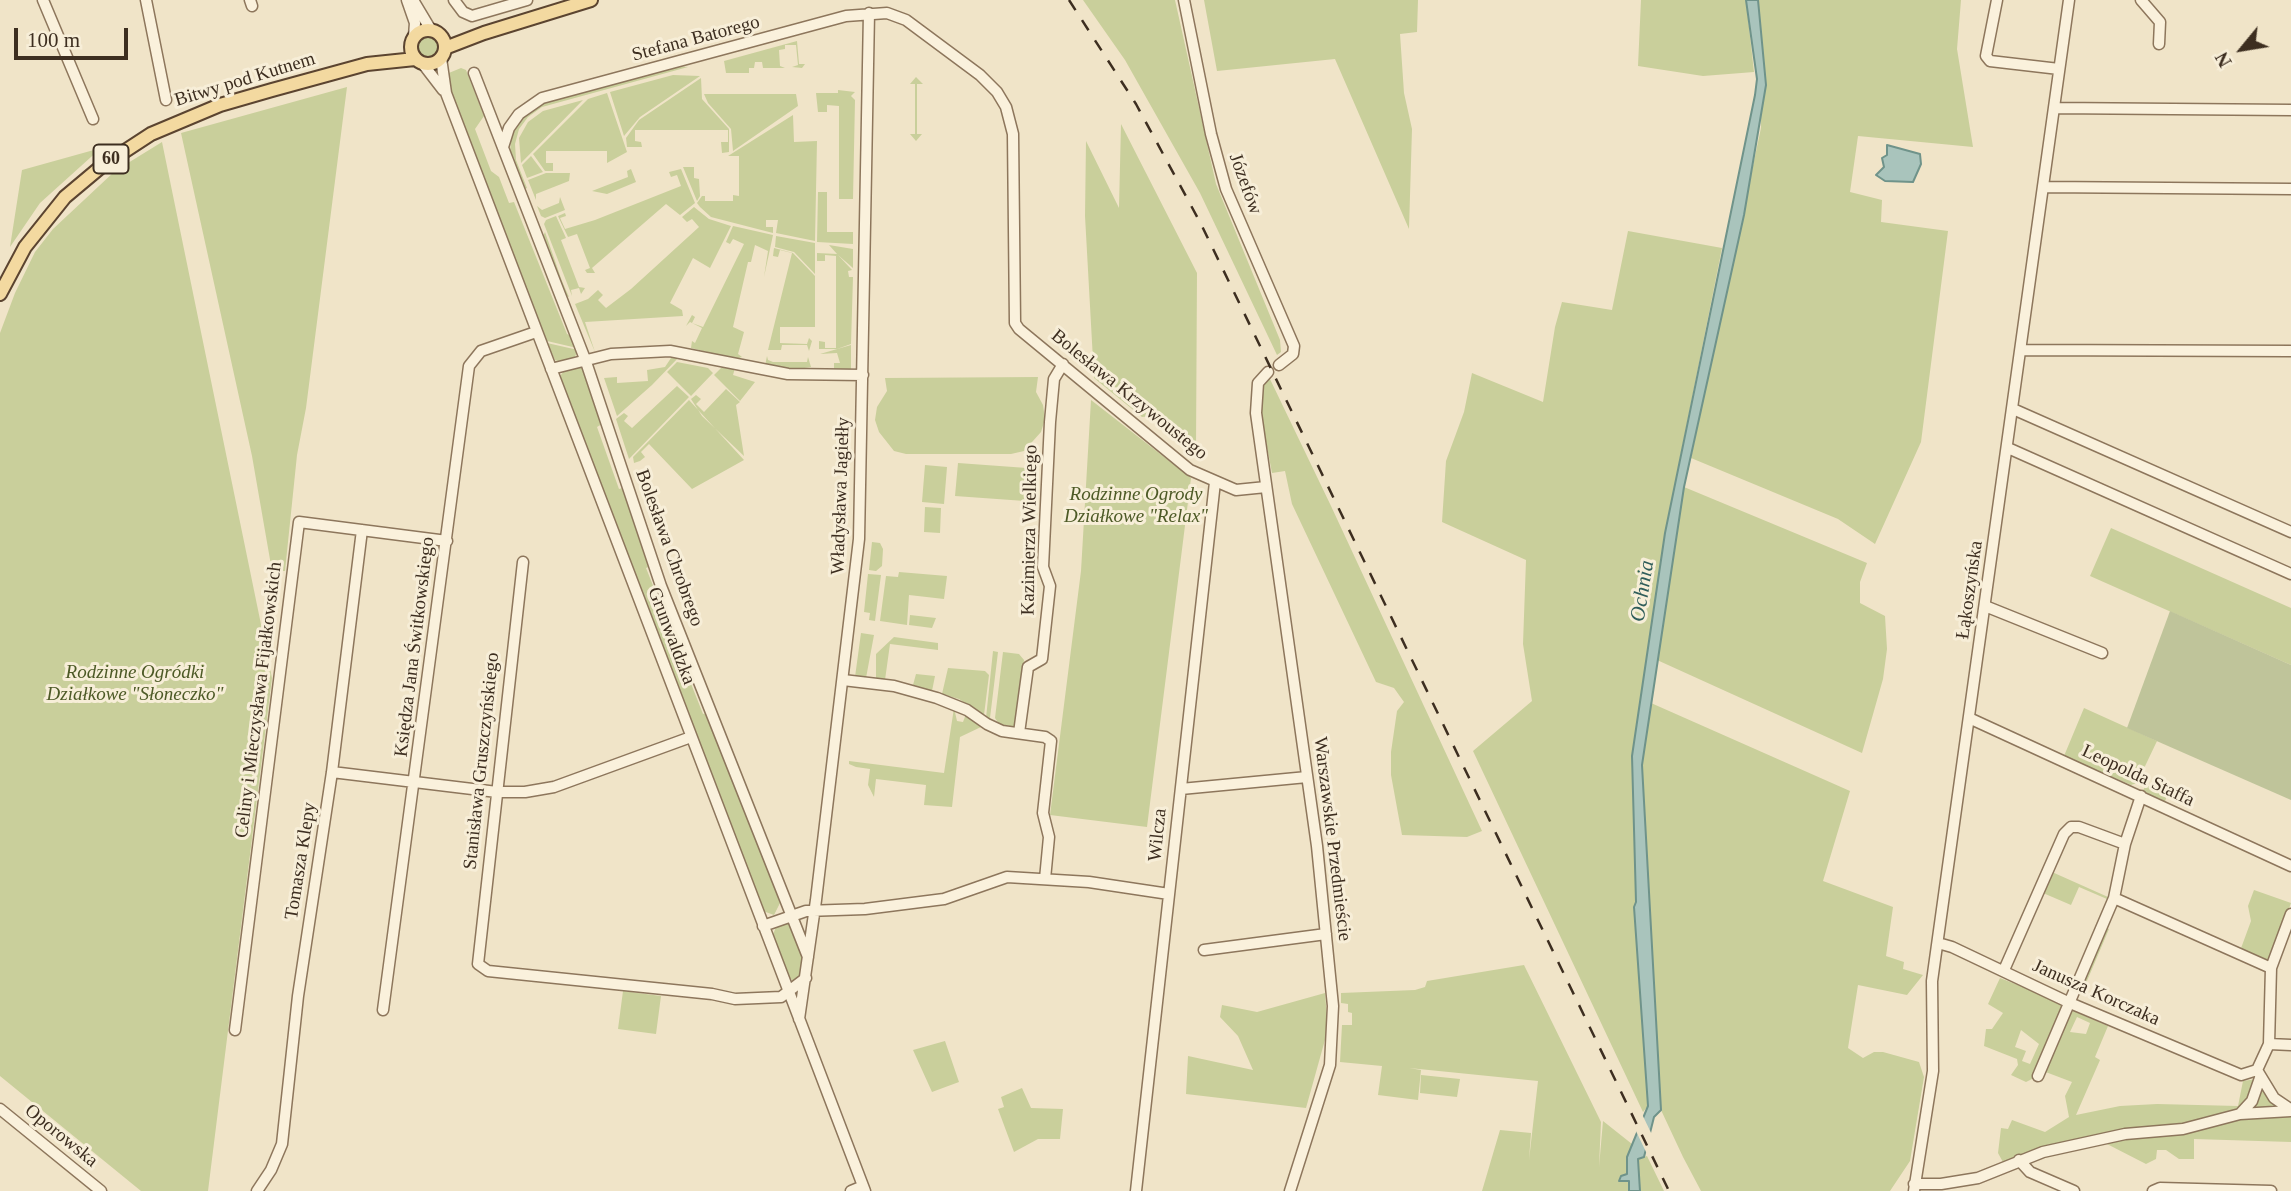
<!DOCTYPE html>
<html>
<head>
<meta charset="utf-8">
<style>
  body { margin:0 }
  #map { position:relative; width:2291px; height:1191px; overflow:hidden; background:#f0e4c8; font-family:"Times New Roman",serif }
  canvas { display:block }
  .north { position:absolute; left:2207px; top:14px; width:70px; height:70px; -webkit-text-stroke:5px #f7eed8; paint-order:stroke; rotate:240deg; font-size:19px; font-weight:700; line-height:28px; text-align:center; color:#3d2e20 }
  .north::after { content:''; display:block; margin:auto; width:24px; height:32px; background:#3d2e20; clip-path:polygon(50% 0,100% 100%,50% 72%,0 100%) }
  .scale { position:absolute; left:14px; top:28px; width:114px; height:32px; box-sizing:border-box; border:4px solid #3d2e20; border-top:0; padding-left:9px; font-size:21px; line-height:24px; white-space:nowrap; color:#3d2e20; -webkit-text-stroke:5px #f7eed8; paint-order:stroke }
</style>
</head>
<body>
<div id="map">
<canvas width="2291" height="1191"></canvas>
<div class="north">N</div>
<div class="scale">100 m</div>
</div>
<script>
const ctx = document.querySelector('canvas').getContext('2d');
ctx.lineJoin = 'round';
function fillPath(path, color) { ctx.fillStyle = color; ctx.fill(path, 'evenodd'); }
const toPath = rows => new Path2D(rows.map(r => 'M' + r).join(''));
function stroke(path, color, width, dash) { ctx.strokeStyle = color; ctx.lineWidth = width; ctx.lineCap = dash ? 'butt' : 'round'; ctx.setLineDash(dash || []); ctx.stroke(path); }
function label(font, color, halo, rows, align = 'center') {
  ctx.font = font + ' "Times New Roman",serif'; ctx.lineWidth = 6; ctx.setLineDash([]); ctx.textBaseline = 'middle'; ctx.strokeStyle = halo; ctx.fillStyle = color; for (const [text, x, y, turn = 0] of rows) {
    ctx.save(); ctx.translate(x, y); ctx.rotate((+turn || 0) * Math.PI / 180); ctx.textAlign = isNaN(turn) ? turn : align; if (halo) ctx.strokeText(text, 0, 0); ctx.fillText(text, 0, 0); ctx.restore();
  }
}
const green = toPath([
  [1083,0,1175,0,1216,184,1280,340,1281,352,1277,355,1200,193,1125,60],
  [1204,0,1418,0,1417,32,1400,34,1404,93,1412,129,1409,229,1335,59,1217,71],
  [1641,0,1746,0,1754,72,1703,76,1638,66],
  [1758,0,1961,0,1957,49,1973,147,1858,136,1850,192,1882,200,1881,222,1948,231,1921,442,1875,544,1838,519,1691,458,1761,128],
  '416 47a12 12 0 1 1 24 0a12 12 0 1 1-24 0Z',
  [797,41,799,64,805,64,802,68,792,67,798,65,796,45,785,45,785,49,779,50,780,66,785,68,763,68,762,62,755,62,754,68,749,68,749,73,726,73,724,61],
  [677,66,688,67,542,107,528,117,519,129,515,144,516,160,527,188,523,190,510,153,511,138,519,120,543,102],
  [461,68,466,70,484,116,475,129,491,171,499,177,509,203,514,202,567,334,573,337,577,348,547,341,514,265,444,75],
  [673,75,700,76,640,117,624,136,610,92],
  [916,77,923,84,917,84,917,134,922,134,916,141,910,134,915,134,915,84,910,84],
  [701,78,702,99,729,129,729,152,722,153,721,142,728,142,728,130,635,130,635,141,641,142,642,147,627,147,626,138,639,120],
  [347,87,306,408,297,455,285,571,272,571,252,456,181,133],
  [838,90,855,92,851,96,855,100,853,199,839,199,839,106,827,105,827,112,818,112,816,93,838,93],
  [607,93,627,152,607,163,607,151,546,151,546,163,553,163,553,171,545,171,533,154,588,99],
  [704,94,796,94,798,106,733,151,731,129,708,103],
  [583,100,521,163,519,138,528,122,543,111],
  [793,115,794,142,817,141,815,241,776,233,778,220,766,220,766,227,773,227,773,233,711,217,700,207,697,203,702,196,705,196,705,201,733,201,733,195,739,196,739,156,728,156],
  [1121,124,1197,273,1196,447,1153,416,1142,417,1094,378,1085,216,1086,141,1119,208],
  [162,142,272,678,208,1191,141,1191,0,1076,0,333,15,293,35,252,53,229,115,171],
  [101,148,40,203,10,247,22,170],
  [531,156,543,172,527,178,522,165],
  [683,167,694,167,694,178,699,179,700,196,697,201],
  [631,169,636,182,607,194,592,191,628,177,627,171],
  [681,169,695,203,680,215,666,204,592,268,595,273,587,273,585,270,590,268,577,234,568,237,558,216,565,213,566,216,560,218,565,229,595,220,681,186,677,175,671,177,669,172],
  [546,173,570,173,569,181,536,194,536,200,528,180],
  [818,192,827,192,827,232,853,232,853,244,817,242],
  [560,197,565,210,545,218,541,216,537,206,542,210,559,203],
  [694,207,709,219,731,226,710,268,693,258,670,303,682,310,683,316,585,322,595,352,575,304,588,299,598,290,603,295,598,300,606,308,631,289,699,227,692,219,687,222,682,217],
  [556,216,566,238,561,240,579,287,585,288,581,294,579,288,571,290,572,296,544,224,546,220],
  [733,226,773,235,764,277,768,251,755,245,751,262,748,262,733,327,744,332,738,354,742,357,736,359,691,348,692,341,695,343,702,328,690,322,686,326,692,315,695,317,692,323,703,327,744,244,733,239,730,244,726,242],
  [1628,231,1722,248,1665,533,1632,756,1636,902,1634,907,1648,1106,1643,1112,1473,751,1532,701,1523,644,1526,560,1442,522,1446,461,1464,412,1472,373,1543,402,1555,327,1562,302,1612,310],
  [545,232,562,281,569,297,565,295,542,239],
  [776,236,815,243,815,274,794,252,775,247],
  [829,245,853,249,853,268,838,255,852,270,848,271,849,277,853,277,851,344,837,349,819,349,819,341,825,342,825,348,836,348,836,256,825,255,825,261,817,261,817,253,837,254],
  [774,248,793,253,815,276,815,327,780,327,780,343,807,344,809,338,812,341,809,351,807,345,782,345,781,350,768,350,792,253,780,250,778,257,773,256],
  [547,343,578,350,578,351,574,358,563,363,555,360],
  [851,345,851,369,834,369,834,363,840,363,837,353,820,354],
  [767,356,768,360,773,362,807,362,808,357,811,367,792,370,765,366],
  [679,357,652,385,617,416,604,378,617,377,617,383,648,381,647,370,665,367,671,358],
  [677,362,708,368,713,373,691,396,667,372],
  [577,365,583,368,602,424,597,427,619,489,623,488,651,566,646,568,654,588,650,590,653,599,657,597,663,612,668,610,688,663,684,666,703,714,708,713,768,867,780,903,774,915,763,911,560,376,564,371],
  [724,365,735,368,733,375,755,382,740,401,714,375],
  [1038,377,1036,392,1043,405,1045,419,1041,432,1024,451,1011,454,906,454,894,451,879,432,875,420,877,407,887,391,885,378],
  [1269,377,1331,506,1482,831,1467,837,1402,835,1391,775,1391,752,1397,711,1404,702,1394,688,1376,682,1292,504,1285,471,1272,473,1260,410,1263,382],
  [677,386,689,397,629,459,616,419,624,413,628,416,624,421,632,428],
  [726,389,740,402,736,405,744,456,702,416,691,399,696,395,701,399,696,404,704,412],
  [689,400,744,460,692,489,649,444,641,452,645,457,640,461,634,463,633,457],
  [1091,400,1191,478,1147,827,1050,815,1081,571],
  [958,463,1027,468,1025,501,955,496],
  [925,465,947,467,944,504,922,502],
  [1684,487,1867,563,1860,582,1860,603,1885,616,1887,649,1883,679,1862,753,1657,660],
  [925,507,941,508,940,533,924,532],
  [2111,528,2291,608,2291,665,2090,576],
  [872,542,880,543,883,549,882,566,876,571,869,570],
  [899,572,947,576,944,599,909,595,907,625,880,621,886,576,898,577],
  [868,574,881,575,875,621,869,620,870,613,864,612],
  [910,615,936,618,932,628,909,625],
  [861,633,874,635,866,678,855,677],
  [894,637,938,643,938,650,890,644,885,680,876,679,876,654],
  [993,651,998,652,990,718,986,718],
  [1003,652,1019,654,1024,660,1016,727,999,724,995,718],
  [948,668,985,671,989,675,984,715,959,699,942,694],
  [916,674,935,676,932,691,913,685],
  [1651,703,1850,791,1823,881,1893,907,1886,956,1904,962,1903,969,1923,975,1907,995,1858,985,1848,1048,1863,1058,1874,1052,1883,1052,1919,1062,1924,1077,1910,1161,1890,1191,1701,1191,1683,1157,1661,1110,1655,1028,1642,765],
  [954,708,957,721,963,722,966,714,981,727,960,737,952,807,924,805,926,785,876,779,874,797,868,785,870,769,856,767,849,764,849,761,944,773],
  [2084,708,2157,741,2137,783,2131,785,2064,756],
  [2146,785,2167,795,2165,802,2160,803,2142,792],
  [2052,872,2108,897,2107,899,2079,887,2071,905,2043,893],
  [2254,890,2291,903,2269,965,2240,951,2251,921,2248,906],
  [789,920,803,955,802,974,795,983,787,975,772,937,776,927],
  [2105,927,2109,929,2081,995,2077,993],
  [1524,965,1601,1122,1599,1167,1603,1121,1632,1144,1627,1157,1627,1174,1620,1181,1629,1180,1629,1191,1482,1191,1500,1130,1531,1133,1529,1160,1538,1081,1409,1068,1421,1070,1418,1100,1378,1095,1382,1066,1340,1062,1342,1025,1352,1025,1352,1013,1348,1012,1348,1004,1341,1003,1341,993,1415,990,1425,987,1427,981],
  [2000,978,2064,1003,2034,1078,2026,1082,2011,1075,2018,1065,2017,1059,1984,1046,1986,1029,1992,1029,2003,1013,1988,1004],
  [2021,1030,2039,1044,2030,1064,2022,1061,2026,1051,2015,1047],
  [623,991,661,996,656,1034,618,1029],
  [1325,993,1328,1029,1306,1108,1186,1094,1188,1056,1253,1070,1238,1036,1220,1017,1222,1005,1257,1012],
  [2071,1010,2108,1026,2095,1057,2100,1060,2076,1115,2120,1106,2157,1104,2238,1106,2243,1081,2257,1079,2283,1108,2201,1124,2127,1132,2004,1164,1998,1153,2001,1128,2008,1129,2012,1120,2045,1132,2069,1117,2065,1096,2072,1082,2043,1071],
  [2077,1017,2090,1023,2086,1034,2070,1032],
  [945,1041,959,1082,932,1092,913,1050],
  [1421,1075,1460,1079,1457,1097,1420,1093],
  [1022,1088,1031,1108,1063,1109,1060,1139,1038,1139,1014,1152,998,1109,1004,1107,1001,1097],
  [2291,1113,2291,1142,2194,1139,2194,1159,2179,1159,2166,1150,2157,1150,2156,1159,2146,1164,2107,1144,2113,1140,2239,1117],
  [1647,1156,1664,1191,1640,1191,1638,1159]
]);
const cemetery = toPath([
  [2170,611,2291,665,2291,800,2127,728]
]);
const water = toPath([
  [1746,0,1758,0,1766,85,1744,215,1684,487,1642,765,1661,1110,1654,1117,1644,1157,1638,1159,1640,1191,1629,1191,1629,1181,1619,1181,1621,1176,1627,1174,1627,1157,1648,1106,1634,907,1636,902,1632,756,1665,533,1755,95,1757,79,1746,0],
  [1887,145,1920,154,1921,164,1913,182,1885,181,1876,175,1884,167,1882,158,1887,155,1887,145]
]);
const pier = toPath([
  [1640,1110,1654,1139,1648,1156,1634,1127]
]);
const minor = toPath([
  [43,0,93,119],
  [146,0,166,100],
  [250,0,252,6],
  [407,0,415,23,414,36],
  [413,0,431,30],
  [454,0,463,12,472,16,527,0],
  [1184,0,1211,134,1226,189,1294,346,1293,354,1279,365],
  [1997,0,1986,56,1990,61,2059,69],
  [2141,0,2160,22,2159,44],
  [441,58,446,93,865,1191],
  [423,64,443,90],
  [474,73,585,359,661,586,808,957],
  [2054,108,2291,110],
  [503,147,509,128,519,114,542,98,846,16,887,13,906,20,980,75,997,92,1006,107,1013,134,1015,323,1019,329,1190,470,1236,490,1266,487],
  [2044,187,2291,189],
  [2021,350,2291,351],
  [551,369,611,354,670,351,788,374,863,375],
  [1268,372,1258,383,1256,413,1317,846,1333,1006,1330,1065,1290,1191],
  [2013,409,2291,532],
  [2008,448,2291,574],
  [523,562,478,964,488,971,712,994,735,999,781,997,806,978],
  [1985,606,2102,653],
  [843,680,894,686,937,698,967,710,987,724,1002,731,1045,737,1051,741,1043,813,1049,837,1045,879],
  [1969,718,2291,866],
  [1019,733,1028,667,1042,659,1050,586,1043,567,1050,422,1054,379,1063,364],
  [332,772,497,792,525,792,554,787,691,737],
  [1181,789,1307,777],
  [2114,898,2271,968],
  [763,926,806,911,865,909,944,899,1007,877,1089,882,1169,894],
  [1938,943,1952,947,2070,1003,2241,1075,2257,1070,2269,1044,2271,968,2291,914],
  [1204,950,1326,934],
  [2004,970,2064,834,2071,827,2079,827,2125,844],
  [383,1010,469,366,481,351,536,332],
  [799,1019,816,900,859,539,869,13],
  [235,1030,299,522,447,541],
  [2269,1044,2291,1045],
  [2257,1070,2274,1098,2290,1109],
  [2038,1076,2114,898,2125,844,2141,796],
  [0,1109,101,1191],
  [2240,1114,2252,1101,2260,1078],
  [2019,1160,2030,1172,2074,1191],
  [1914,1184,1941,1184,1978,1178,2043,1152,2125,1134,2183,1129,2240,1114,2291,1111],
  [257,1191,271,1170,282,1144,298,996,332,772,362,530],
  [851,1191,863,1186],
  [1136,1191,1215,482],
  [1914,1191,1933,1071,1932,981,2069,0],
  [2153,1191,2160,1188,2271,1191]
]);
const major = toPath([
  '411 47a17 17 0 1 1 34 0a17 17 0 1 1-34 0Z',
  [445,48,484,33,591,0],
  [0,294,25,247,65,197,102,166,151,134,220,105,272,90,367,64,415,59]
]);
const rail = toPath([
  [1069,0,1136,104,1201,224,1669,1191]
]);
const shields = [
  [111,159,35]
];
const shieldNames = [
  ["60",111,159]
];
const streetNames = [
  ["Stefana Batorego",696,39,-15],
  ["Bitwy pod Kutnem",245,80,-17],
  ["Józefów",1245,184,70],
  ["Bolesława Krzywoustego",1129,395,39],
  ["Władysława Jagiełły",841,496,-88],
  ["Kazimierza Wielkiego",1030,530,-89],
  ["Bolesława Chrobrego",669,548,70],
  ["Łąkoszyńska",1970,590,-82],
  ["Grunwaldzka",671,636,69],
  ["Księdza Jana Świtkowskiego",415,647,-83],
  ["Celiny i Mieczysława Fijałkowskich",259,700,-83],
  ["Stanisława Gruszczyńskiego",482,761,-84],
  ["Leopolda Staffa",2138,776,25],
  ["Wilcza",1158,835,-84],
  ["Warszawskie Przedmieście",1332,839,83],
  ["Tomasza Klepy",301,861,-81],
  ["Janusza Korczaka",2096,993,24],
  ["Oporowska",61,1136,39]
];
const parkNames = [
  ["Rodzinne Ogrody",1136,495],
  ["Działkowe \"Relax\"",1136,517],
  ["Rodzinne Ogródki",135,673],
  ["Działkowe \"Słoneczko\"",135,695]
];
const waterNames = [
  ["Ochnia",1643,591,-81]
];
fillPath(green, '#c9cf9b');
fillPath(cemetery, '#bfc49a');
fillPath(water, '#a9c4bc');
stroke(water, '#6f938a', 2);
fillPath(pier, '#f0e4c8');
stroke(minor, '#8d765c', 13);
stroke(major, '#5b4430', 16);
stroke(minor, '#faf1dc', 10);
stroke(major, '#f3d9a0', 12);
stroke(rail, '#3d2e20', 2.5, [12, 12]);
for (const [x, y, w] of shields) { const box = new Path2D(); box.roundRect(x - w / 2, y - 14.5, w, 29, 5); ctx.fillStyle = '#f7eed8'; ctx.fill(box); stroke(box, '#3d2e20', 2); }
label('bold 18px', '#3d2e20', null, shieldNames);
label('19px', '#3d2e20', '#f7eed8', streetNames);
label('italic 19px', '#4d5a26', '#f7eed8', parkNames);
label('italic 21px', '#2f5d5a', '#f7eed8', waterNames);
</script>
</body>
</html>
